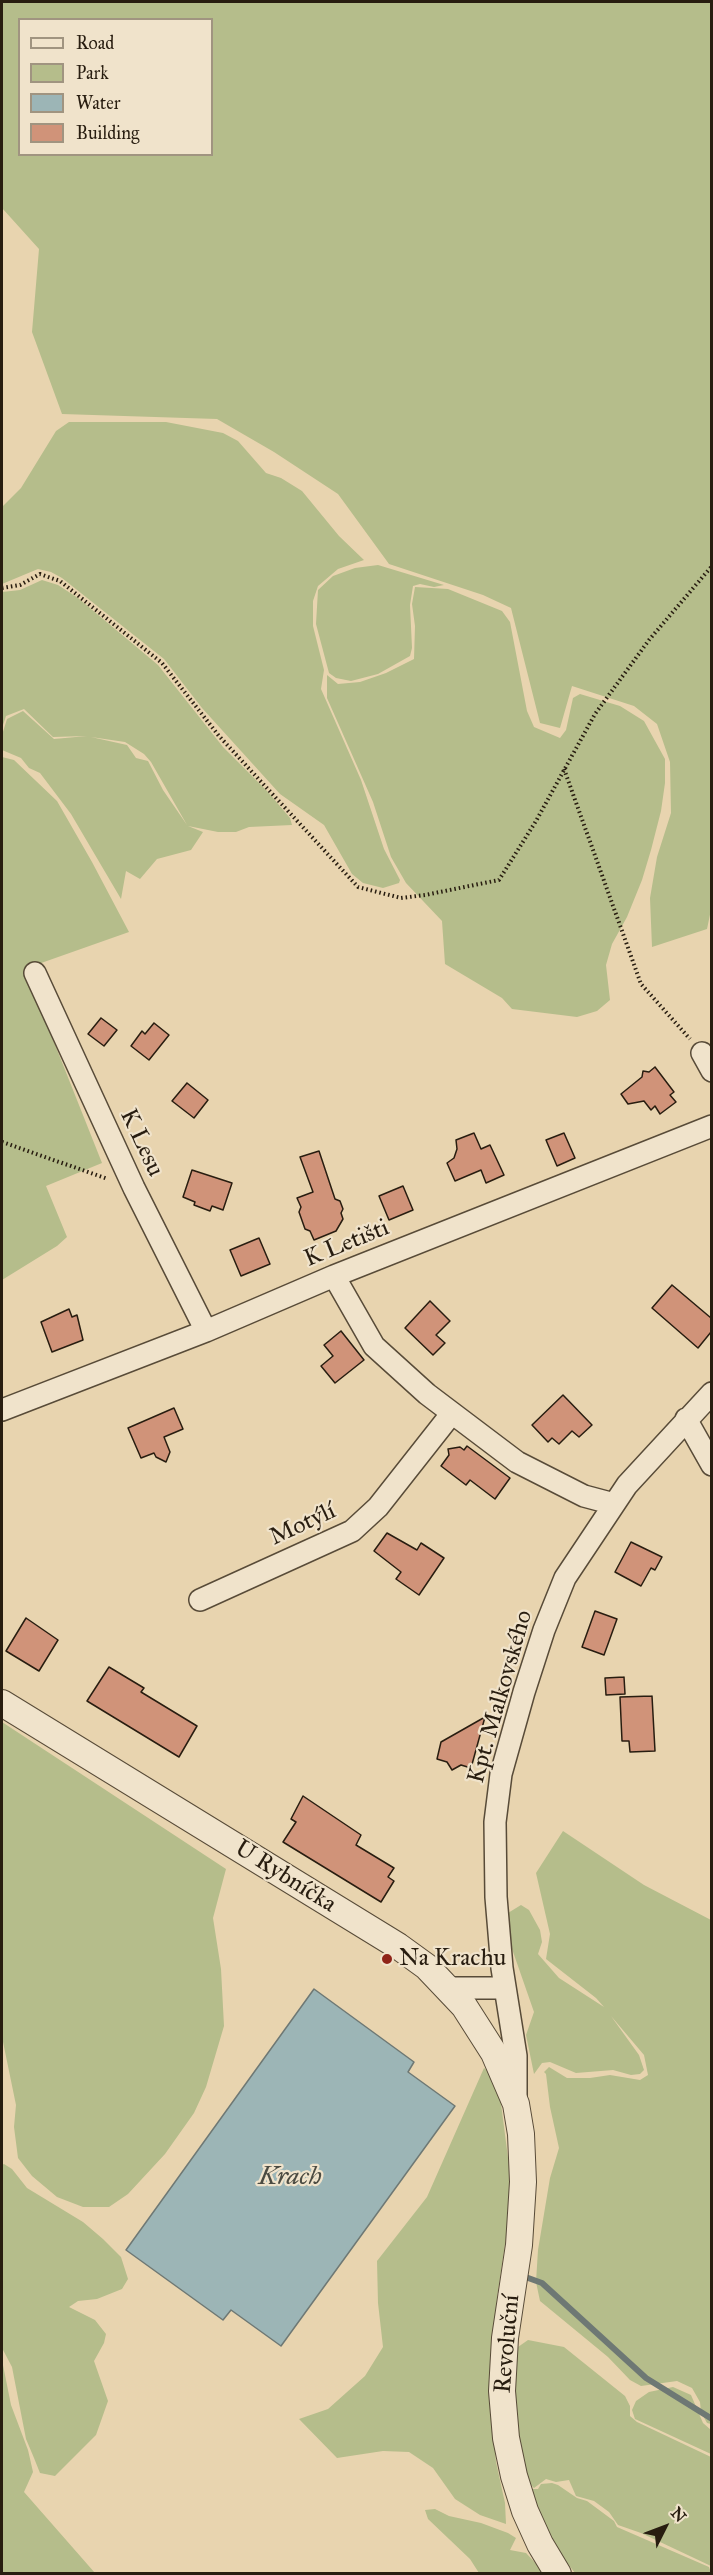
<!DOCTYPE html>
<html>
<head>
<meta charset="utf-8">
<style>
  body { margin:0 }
  #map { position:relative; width:713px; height:2575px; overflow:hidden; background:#e8d4af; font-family:"IM FELL Great Primer",serif }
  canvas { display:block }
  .frame { position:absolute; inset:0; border:3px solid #281d10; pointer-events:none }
  .legend { position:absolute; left:18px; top:18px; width:195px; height:138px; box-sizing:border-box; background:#f0e3cb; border:2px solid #a09480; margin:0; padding:8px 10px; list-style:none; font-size:18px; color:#281d10 }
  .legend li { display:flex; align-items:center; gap:12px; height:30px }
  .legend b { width:30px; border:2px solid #a09480 }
  .north { position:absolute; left:635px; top:2497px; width:60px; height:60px; -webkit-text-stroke:4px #f0e3cb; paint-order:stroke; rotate:48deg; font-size:16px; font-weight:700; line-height:24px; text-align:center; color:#281d10 }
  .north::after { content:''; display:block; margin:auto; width:21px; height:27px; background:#281d10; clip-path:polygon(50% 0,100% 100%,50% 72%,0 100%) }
</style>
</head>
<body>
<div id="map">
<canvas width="713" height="2575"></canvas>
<div class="frame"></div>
<ul class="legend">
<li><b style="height:8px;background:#f0e3cb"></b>Road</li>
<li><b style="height:16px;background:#b5bd8b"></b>Park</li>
<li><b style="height:16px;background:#9cb5b6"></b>Water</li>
<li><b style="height:16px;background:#d09379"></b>Building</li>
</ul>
<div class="north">N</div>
</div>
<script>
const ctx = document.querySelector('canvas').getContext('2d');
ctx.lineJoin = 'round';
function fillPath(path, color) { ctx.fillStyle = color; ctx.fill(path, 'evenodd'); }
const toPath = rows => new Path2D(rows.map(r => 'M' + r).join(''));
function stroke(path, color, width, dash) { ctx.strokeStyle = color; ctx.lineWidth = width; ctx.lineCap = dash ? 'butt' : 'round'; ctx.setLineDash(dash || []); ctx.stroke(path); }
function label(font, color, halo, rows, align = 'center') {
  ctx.font = font + ' "IM FELL Great Primer",serif'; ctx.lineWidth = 4.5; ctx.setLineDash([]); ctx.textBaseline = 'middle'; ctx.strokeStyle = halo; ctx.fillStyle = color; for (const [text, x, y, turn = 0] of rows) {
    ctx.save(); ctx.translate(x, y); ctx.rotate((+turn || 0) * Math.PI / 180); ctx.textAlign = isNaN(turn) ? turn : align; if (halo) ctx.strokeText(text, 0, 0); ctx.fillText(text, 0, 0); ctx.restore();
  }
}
const green = toPath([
  [2,2,711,2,712,905,707,929,652,947,650,898,657,857,671,813,670,762,657,724,634,706,572,686,560,728,540,723,511,608,483,595,389,564,338,494,274,452,217,419,62,414,32,332,39,249,2,208],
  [20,20,212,20,212,154,20,154],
  [69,422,166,422,223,433,238,441,266,473,281,478,302,491,339,536,364,560,338,569,318,586,313,601,313,626,324,670,321,689,361,780,384,849,400,880,399,883,383,888,363,883,352,874,324,825,280,794,202,708,164,659,62,578,51,572,38,569,2,584,2,507,21,488,56,431],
  [378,565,444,585,434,587,420,584,413,586,410,605,412,648,410,656,378,674,351,681,336,678,329,673,316,624,318,590,333,576,355,568],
  [42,580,58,585,78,598,158,665,223,747,268,792,290,818,292,825,249,827,236,832,218,832,188,826,203,832,191,850,157,859,140,879,126,871,121,899,71,814,40,773,29,768,21,758,2,750,2,735,7,719,23,711,54,739,87,736,53,737,24,709,6,716,2,728,2,592,20,590],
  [91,737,125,742,144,754,151,762,187,825,163,790,148,761,136,758,127,745],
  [415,587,448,589,502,611,510,622,527,711,534,727,560,738,566,730,573,698,580,694,620,706,644,721,665,759,665,783,661,811,651,850,642,880,627,917,612,944,606,965,610,1000,597,1011,577,1017,512,1009,502,998,445,964,442,921,406,883,391,857,373,802,327,698,327,675,338,684,360,682,386,673,414,659,415,626,412,604],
  [2,757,14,760,57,801,92,862,129,932,27,968,50,1032,102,1163,46,1186,67,1237,57,1246,2,1280],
  [2,1722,226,1869,213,1918,221,1969,224,2026,206,2087,194,2113,165,2154,128,2194,109,2207,83,2207,57,2197,32,2176,18,2158,14,2127,16,2105,2,2037],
  [563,1831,644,1885,711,1920,711,2424,707,2423,701,2412,700,2402,692,2388,677,2381,641,2386,630,2380,608,2357,540,2301,536,2282,538,2250,550,2178,559,2148,550,2107,546,2074,544,2072,549,2067,567,2078,590,2078,610,2075,640,2080,648,2075,644,2055,611,2016,639,2055,644,2070,640,2074,631,2075,613,2070,576,2073,550,2062,542,2063,534,2074,526,2035,534,2012,511,1946,508,1913,521,1905,529,1910,540,1930,542,1942,538,1954,559,1978,604,2007,596,1998,546,1959,550,1934,536,1873],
  [484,2068,492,2074,499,2088,511,2181,511,2204,497,2298,490,2399,496,2462,505,2503,506,2524,480,2515,455,2499,433,2468,409,2452,383,2451,337,2458,299,2419,328,2409,365,2376,383,2347,378,2303,377,2261,427,2197],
  [4,2164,12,2169,27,2188,83,2222,103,2239,121,2257,128,2279,122,2289,97,2299,78,2301,69,2307,95,2320,106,2334,104,2343,94,2361,108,2401,96,2435,55,2476,40,2473,34,2458,26,2439,12,2367,2,2348,2,2165],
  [528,2340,564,2347,625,2396,630,2406,630,2416,637,2422,711,2457,711,2566,641,2533,618,2525,609,2512,594,2501,576,2496,569,2480,556,2482,546,2479,534,2488,527,2481,519,2452,514,2393,515,2362,518,2347],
  [2,2360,11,2405,28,2450,33,2472,24,2492,95,2573,2,2573],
  [673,2387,691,2395,703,2423,711,2430,711,2454,635,2419,632,2410,636,2401,649,2392],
  [552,2483,558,2485,577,2498,587,2501,614,2521,617,2527,709,2567,711,2573,575,2573,553,2545,531,2492,533,2489,538,2489,541,2484],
  [435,2509,449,2516,481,2523,508,2533,516,2538,510,2550,526,2553,545,2573,479,2573,470,2559,428,2519,425,2510]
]);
const water = toPath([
  [314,1989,414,2062,408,2072,455,2106,281,2346,231,2310,223,2320,126,2250,314,1989]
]);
const stream = toPath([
  [520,2275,542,2283,646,2378,712,2419]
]);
const building = toPath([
  [101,1018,117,1030,104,1046,88,1034,101,1018],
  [154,1023,169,1035,149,1060,131,1046,142,1031,145,1034,154,1023],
  [655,1067,674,1092,670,1095,676,1102,660,1114,655,1106,651,1110,644,1101,628,1104,621,1094,642,1077,643,1071,649,1072,655,1067],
  [187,1083,208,1100,194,1118,172,1101,187,1083],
  [474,1133,481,1149,490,1145,504,1175,486,1183,481,1170,455,1181,447,1163,454,1158,457,1149,456,1140,474,1133],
  [564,1133,575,1158,557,1166,546,1140,564,1133],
  [319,1151,335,1199,340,1201,343,1209,341,1213,343,1219,336,1231,314,1240,310,1231,305,1229,299,1212,301,1207,297,1198,313,1192,300,1157,319,1151],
  [192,1170,232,1183,223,1210,212,1206,210,1211,194,1205,195,1202,183,1197,192,1170],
  [403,1186,413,1210,389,1220,379,1196,403,1186],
  [259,1238,270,1264,241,1276,230,1250,259,1238],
  [672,1285,711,1318,711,1332,698,1348,652,1308,672,1285],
  [430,1301,450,1321,436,1335,445,1343,433,1355,405,1328,430,1301],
  [69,1309,72,1317,77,1315,83,1340,52,1352,41,1322,69,1309],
  [341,1331,364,1360,335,1383,321,1366,333,1356,324,1345,341,1331],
  [563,1395,592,1425,579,1437,572,1431,559,1444,552,1438,548,1442,532,1425,563,1395],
  [174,1408,183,1429,164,1437,170,1452,166,1462,156,1457,154,1453,141,1458,128,1428,174,1408],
  [467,1446,510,1478,495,1499,470,1480,466,1485,441,1466,449,1455,448,1449,460,1447,464,1450,467,1446],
  [387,1533,417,1550,421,1543,444,1558,419,1595,396,1579,401,1572,374,1551,387,1533],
  [631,1542,662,1557,655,1570,651,1568,641,1586,615,1572,631,1542],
  [595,1611,617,1619,604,1655,582,1647,595,1611],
  [26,1618,58,1640,39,1671,6,1651,26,1618],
  [109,1667,144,1688,141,1692,197,1726,179,1757,87,1701,109,1667],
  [624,1677,625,1694,606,1695,605,1678,624,1677],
  [652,1696,655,1751,630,1752,629,1741,622,1741,620,1697,652,1696],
  [485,1717,471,1768,461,1765,452,1770,447,1762,437,1759,441,1742,485,1717],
  [303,1796,361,1835,356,1845,394,1868,388,1877,394,1881,381,1902,283,1842,296,1822,291,1819,303,1796]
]);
const path = toPath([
  [2,588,20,585,40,574,60,581,162,663,219,736,358,887,401,898,425,895,499,880,536,821,595,714,649,640,712,566],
  [564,769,641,984,690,1039],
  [2,1142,108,1179]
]);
const minor = toPath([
  [35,973,134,1188,206,1331],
  [702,1053,712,1071],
  [334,1276,374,1346,427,1394,517,1462,584,1496,614,1504],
  [2,1410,206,1331,334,1276,712,1126],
  [686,1419,712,1465],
  [200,1600,352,1531,378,1507,452,1413],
  [448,1988,505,1988],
  [516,2100,516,2056,502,1968,496,1897,495,1822,501,1774,524,1692,544,1630,565,1578,627,1485,712,1393]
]);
const tertiary = toPath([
  [2,1703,398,1946,427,1967,464,2006,494,2053,516,2104,521,2134,523,2182,519,2245,505,2338,502,2391,506,2438,514,2476,525,2511,540,2544,558,2574]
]);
const markers = [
  [387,1959,6,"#8f2418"]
];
const streetNames = [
  ["K Lesu",141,1143,65],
  ["K Letišti",347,1244,-22],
  ["Motýlí",303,1525,-25],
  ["Kpt. Malkovského",501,1697,-74],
  ["U Rybníčka",285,1877,32],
  ["Revoluční",508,2344,-85]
];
const poiNames = [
  ["Na Krachu",399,1959]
];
const waterNames = [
  ["Krach",290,2178]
];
fillPath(green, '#b5bd8b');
fillPath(water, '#9cb5b6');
stroke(water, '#6e7874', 1.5);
stroke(stream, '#6e7874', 6);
fillPath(building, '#d09379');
stroke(building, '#281d10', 1.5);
stroke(minor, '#584b38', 24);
stroke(tertiary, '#584b38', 28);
stroke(path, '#281d10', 4, [1.5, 3]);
stroke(minor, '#f0e3cb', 21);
stroke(tertiary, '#f0e3cb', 26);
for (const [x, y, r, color] of markers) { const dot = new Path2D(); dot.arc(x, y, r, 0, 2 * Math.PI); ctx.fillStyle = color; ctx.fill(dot); stroke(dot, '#f0e3cb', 2); }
label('24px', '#281d10', '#f0e3cb', streetNames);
label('24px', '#281d10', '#f0e3cb', poiNames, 'left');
label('italic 26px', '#4b4b42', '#f0e3cb', waterNames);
</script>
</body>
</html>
